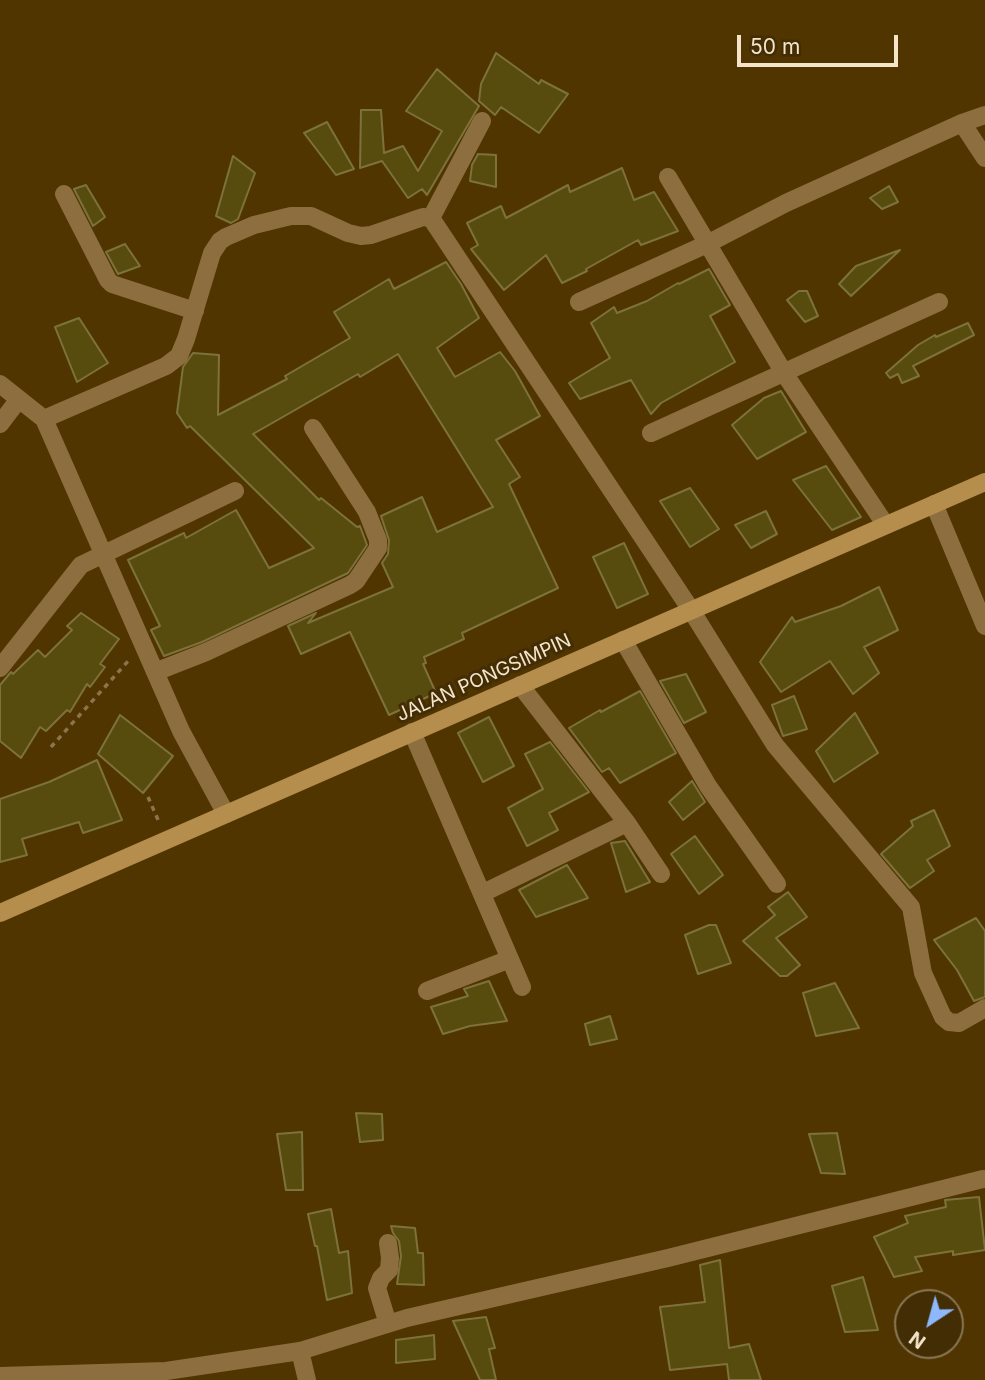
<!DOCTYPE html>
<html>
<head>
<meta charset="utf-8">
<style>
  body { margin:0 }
  #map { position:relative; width:985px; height:1380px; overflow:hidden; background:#503500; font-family:Inter,sans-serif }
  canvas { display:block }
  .north { position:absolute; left:894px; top:1289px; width:70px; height:70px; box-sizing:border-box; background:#422d05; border:2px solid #897654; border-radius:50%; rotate:216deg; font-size:19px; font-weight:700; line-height:28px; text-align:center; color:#f4e4ca }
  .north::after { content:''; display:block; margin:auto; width:24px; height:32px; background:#8db9fc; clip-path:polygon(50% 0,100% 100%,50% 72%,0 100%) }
  .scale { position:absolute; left:737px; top:35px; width:161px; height:32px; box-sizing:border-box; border:4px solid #f4e4ca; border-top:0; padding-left:9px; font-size:21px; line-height:24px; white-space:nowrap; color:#f4e4ca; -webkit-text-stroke:5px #422d05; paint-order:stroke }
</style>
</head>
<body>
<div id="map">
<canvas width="985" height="1380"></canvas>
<div class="north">N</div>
<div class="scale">50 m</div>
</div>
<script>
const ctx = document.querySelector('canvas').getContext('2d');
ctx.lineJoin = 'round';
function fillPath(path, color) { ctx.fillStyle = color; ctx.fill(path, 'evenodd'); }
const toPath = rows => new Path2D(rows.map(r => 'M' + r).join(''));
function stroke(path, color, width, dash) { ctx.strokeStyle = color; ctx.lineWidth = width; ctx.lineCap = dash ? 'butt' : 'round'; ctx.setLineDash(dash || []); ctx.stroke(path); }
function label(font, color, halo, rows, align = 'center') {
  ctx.font = font + ' Inter,sans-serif'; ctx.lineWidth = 6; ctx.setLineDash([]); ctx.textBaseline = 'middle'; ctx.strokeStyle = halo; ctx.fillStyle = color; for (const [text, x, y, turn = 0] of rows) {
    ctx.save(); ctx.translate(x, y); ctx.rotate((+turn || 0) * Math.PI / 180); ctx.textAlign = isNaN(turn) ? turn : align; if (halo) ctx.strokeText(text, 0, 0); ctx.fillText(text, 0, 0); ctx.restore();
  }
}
const building = toPath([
  [496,53,539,84,541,80,568,94,539,133,501,107,495,115,479,101,481,84,496,53],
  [437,69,479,106,427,195,422,189,408,198,382,161,360,168,361,110,381,110,384,153,403,146,418,171,442,131,406,111,437,69],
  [327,122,354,169,336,175,304,133,327,122],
  [478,154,496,155,496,187,470,181,472,165,478,154],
  [233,156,255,173,238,219,231,223,216,216,233,156],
  [622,168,634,200,654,192,678,231,641,245,638,240,586,269,587,271,562,283,546,255,504,290,471,249,478,245,467,223,501,206,506,218,568,185,570,192,622,168],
  [86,185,105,217,93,226,74,189,86,185],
  [889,186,898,202,882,209,870,198,889,186],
  [125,244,140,266,118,274,106,252,125,244],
  [900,250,851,296,839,284,856,266,900,250],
  [446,262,461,284,479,318,437,348,455,377,500,352,515,371,540,416,496,440,520,477,509,484,558,588,462,633,464,639,424,657,426,663,423,664,436,693,389,715,350,632,301,654,288,626,316,613,308,623,393,587,382,563,388,554,389,540,381,516,422,497,437,532,493,507,398,354,360,377,358,374,253,434,319,500,321,498,357,527,360,526,367,545,348,573,202,642,164,656,151,630,160,626,128,560,184,533,186,538,236,510,269,568,314,548,190,426,187,428,177,413,183,367,193,353,219,355,218,415,287,379,285,376,350,338,334,312,389,279,394,289,446,262],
  [709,269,730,305,710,316,735,362,661,403,651,414,631,380,580,399,569,383,610,358,591,323,614,307,617,313,647,301,678,283,679,284,709,269],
  [799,291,807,291,818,316,805,322,787,300,799,291],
  [79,318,108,363,77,382,55,327,79,318],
  [968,323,974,335,913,366,919,376,902,383,898,374,890,378,886,373,918,345,935,335,936,337,968,323],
  [781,391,806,432,757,459,732,425,764,398,781,391],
  [826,466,861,517,832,530,793,480,826,466],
  [690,488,719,529,690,547,660,501,690,488],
  [766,511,777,534,751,548,735,525,766,511],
  [624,543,648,594,617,608,593,557,624,543],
  [879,587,898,630,864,647,879,673,853,694,830,661,781,692,760,662,792,617,795,622,841,606,879,587],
  [81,613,119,639,100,664,105,667,90,687,87,684,70,712,67,710,46,731,40,727,21,758,0,741,0,685,11,672,13,674,38,650,45,657,72,630,67,626,81,613],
  [686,674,706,712,684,723,660,681,686,674],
  [640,691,676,753,620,783,609,768,602,772,569,728,600,710,601,712,640,691],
  [794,696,807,729,783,736,772,705,794,696],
  [855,713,878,753,834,782,816,751,855,713],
  [120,715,173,756,143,793,98,754,120,715],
  [489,717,514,766,483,782,458,733,489,717],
  [550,742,589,792,549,813,558,830,527,846,508,808,543,789,525,754,550,742],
  [97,760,122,820,83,833,79,822,22,839,27,855,0,862,0,799,49,782,97,760],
  [692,781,705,802,683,820,669,802,692,781],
  [934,810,950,846,927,860,934,871,910,888,881,854,913,826,911,821,934,810],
  [695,836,723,875,699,894,671,854,695,836],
  [625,841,650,882,626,892,611,843,625,841],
  [567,865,588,898,536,917,519,890,567,865],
  [788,892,807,917,776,938,800,965,787,976,780,976,743,941,775,915,768,907,788,892],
  [976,918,985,931,985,997,974,1001,957,970,934,940,976,918],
  [709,925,716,925,731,963,698,974,685,935,709,925],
  [489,981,507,1021,470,1026,443,1034,431,1007,468,996,464,989,489,981],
  [835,983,859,1028,816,1036,803,993,835,983],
  [610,1016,617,1039,590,1045,585,1024,610,1016],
  [356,1113,382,1114,383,1140,360,1142,356,1113],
  [302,1132,303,1190,286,1190,277,1134,302,1132],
  [837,1133,845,1174,821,1173,809,1134,837,1133],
  [979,1197,985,1250,953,1255,953,1251,915,1257,922,1271,894,1277,874,1237,908,1223,905,1216,946,1207,945,1200,979,1197],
  [331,1209,339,1253,348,1251,352,1293,327,1300,317,1246,315,1246,308,1214,331,1209],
  [391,1226,415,1228,418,1253,423,1253,424,1285,397,1284,401,1256,399,1241,393,1233,391,1226],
  [720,1260,729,1348,749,1344,761,1380,729,1380,727,1364,670,1370,660,1307,705,1302,700,1265,720,1260],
  [863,1277,878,1330,845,1332,832,1286,863,1277],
  [486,1317,495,1348,489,1349,496,1380,480,1380,453,1321,486,1317],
  [434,1335,435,1359,396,1363,396,1340,434,1335]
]);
const path = toPath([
  [51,747,130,659],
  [148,797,159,822]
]);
const minor = toPath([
  [962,123,985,158],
  [668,177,784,373,885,524],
  [64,194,108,280,112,284,195,311],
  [431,218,482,121],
  [579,302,707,244,786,203,962,123,985,115],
  [0,384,44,419,181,731,226,814],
  [44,419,166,366,179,356,186,339,212,253,220,241,226,237,254,225,291,216,311,216,348,233,361,236,371,235,423,217,431,218,691,610,775,745,911,907,923,973,943,1017,949,1022,959,1023,985,1008],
  [0,424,19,399],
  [651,433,939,302],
  [934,504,985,626],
  [623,640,708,786,777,884],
  [0,668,81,565,235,491],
  [155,672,206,652,350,585,356,581,378,548,378,540,367,512,313,428],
  [520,685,627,823],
  [412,732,522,987],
  [483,893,627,823,661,874],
  [427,991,510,959],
  [388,1243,390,1258,389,1270,381,1278,377,1288,388,1324],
  [300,1351,307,1380],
  [0,1376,166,1371,300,1351,407,1318,668,1258,983,1179]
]);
const major = toPath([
  [0,913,985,482]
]);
const streetNames = [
  ["JALAN PONGSIMPIN",484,678,-24]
];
fillPath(building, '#574c0d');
stroke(building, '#7d723b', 2);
stroke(path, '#8c754a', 3.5, [5, 5]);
stroke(minor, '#8d6f3f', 18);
stroke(major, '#b58d4c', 18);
label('19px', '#f4e4ca', '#422d05', streetNames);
</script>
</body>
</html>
